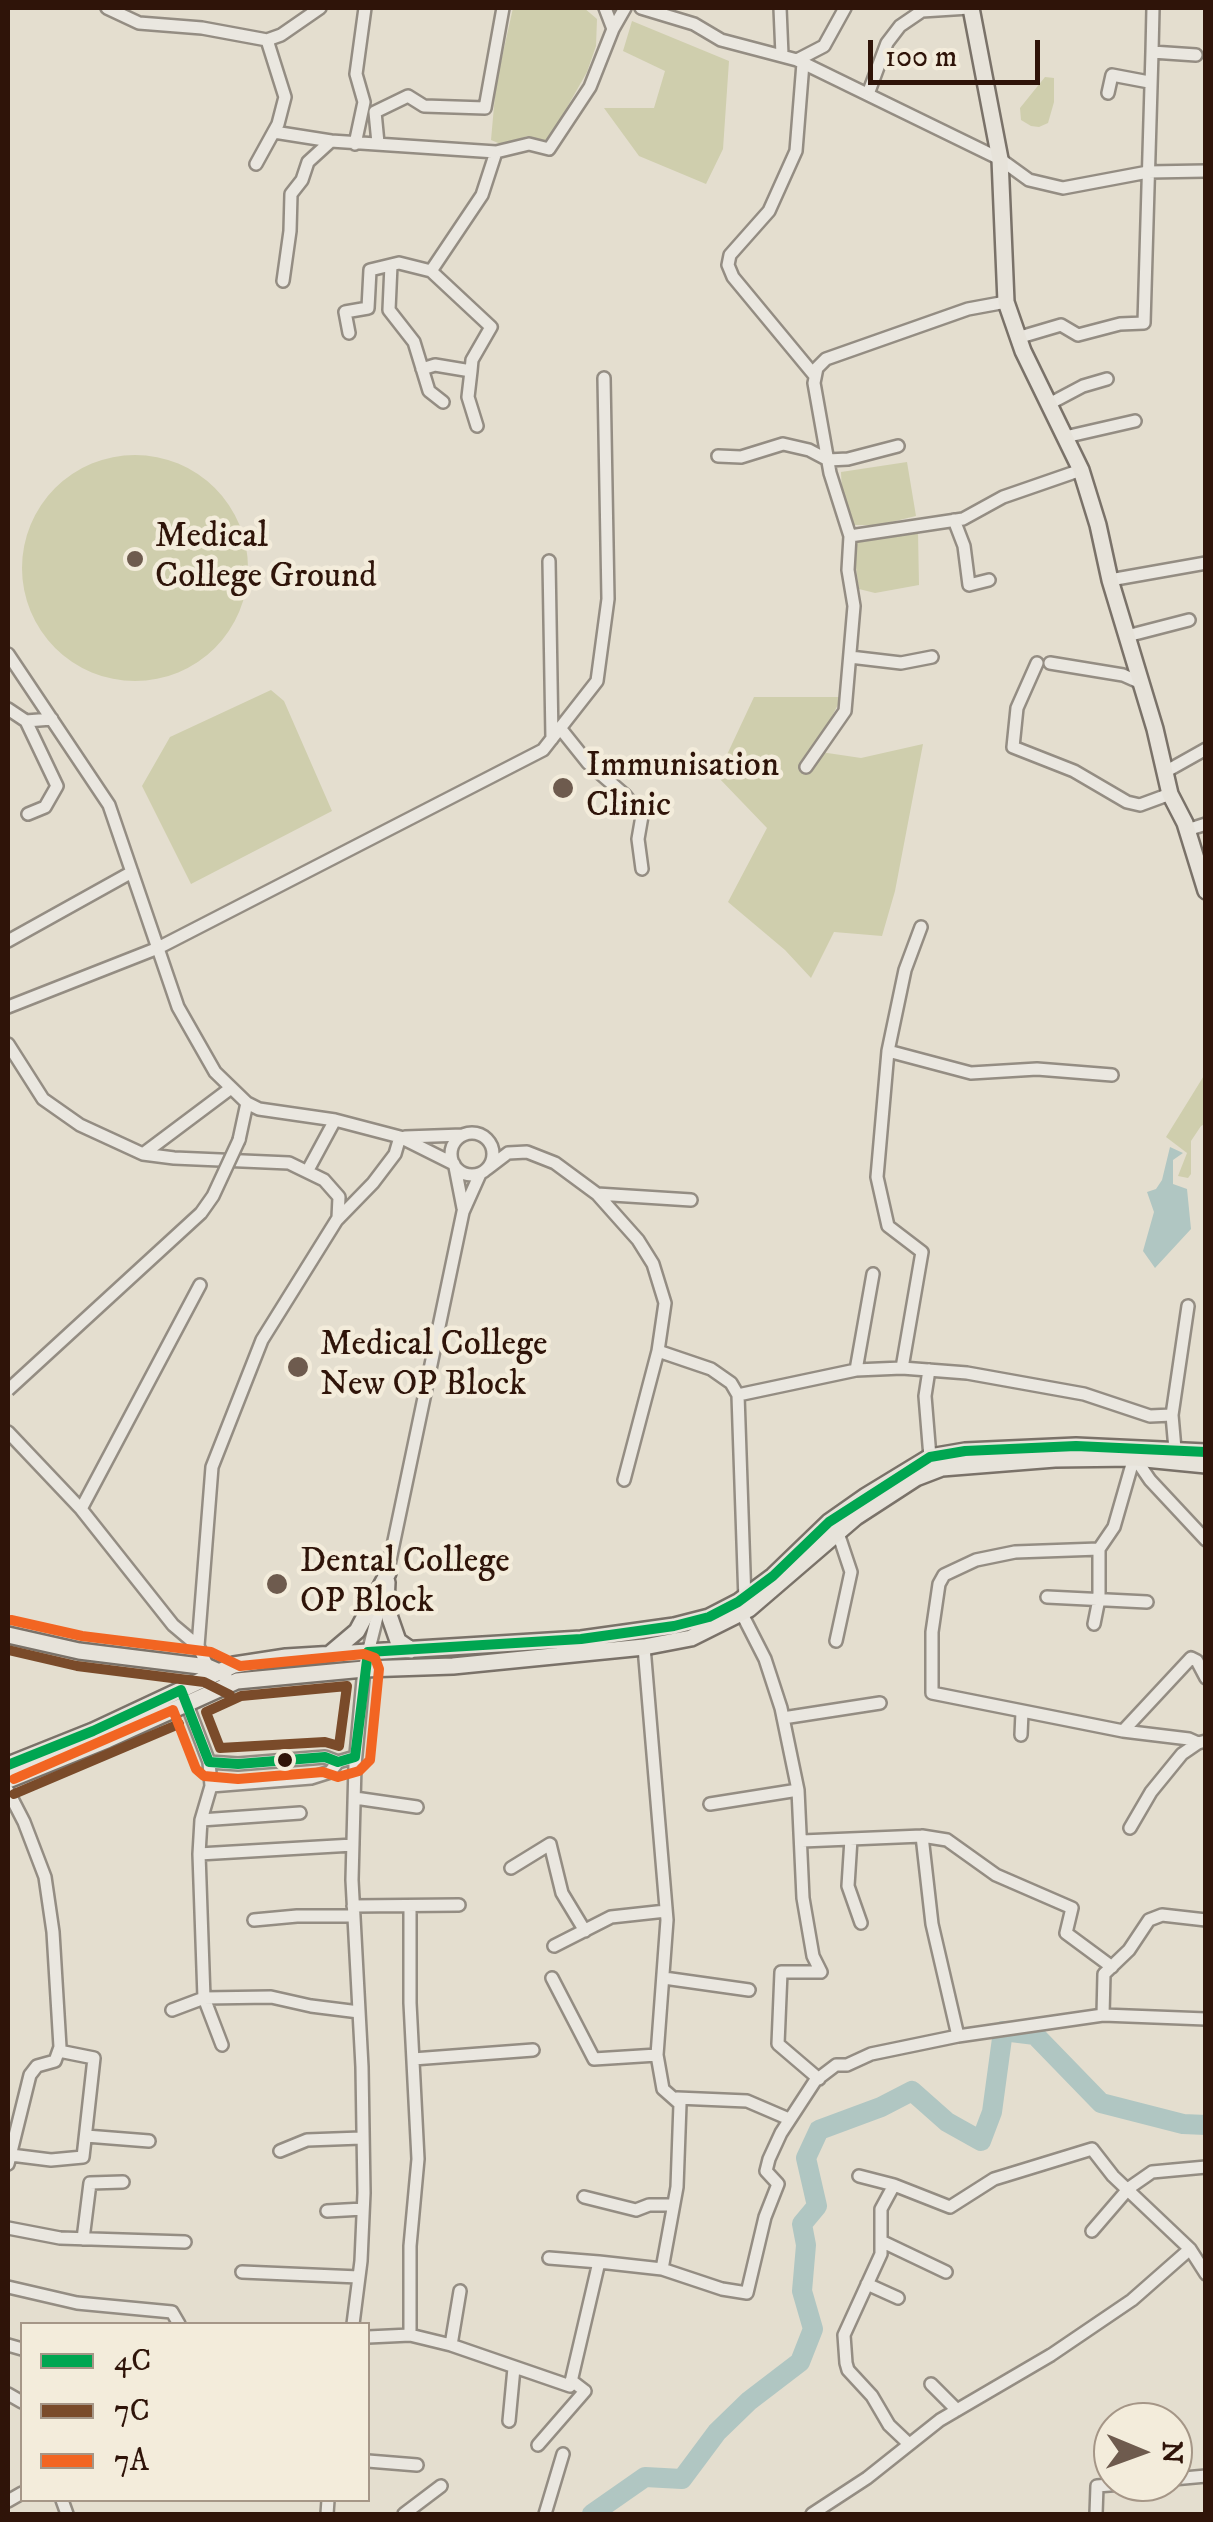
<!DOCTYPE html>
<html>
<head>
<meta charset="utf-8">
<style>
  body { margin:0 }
  #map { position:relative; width:1213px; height:2522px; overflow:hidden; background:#e4decf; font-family:"IM FELL DW Pica",serif }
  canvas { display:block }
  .frame { position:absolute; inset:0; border:10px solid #2f1409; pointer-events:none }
  .legend { position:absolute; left:20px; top:2322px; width:350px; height:180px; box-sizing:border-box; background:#f3ecdb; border:2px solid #a59687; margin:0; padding:12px 18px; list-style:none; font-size:30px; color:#2f1409 }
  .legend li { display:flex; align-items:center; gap:20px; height:50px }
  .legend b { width:50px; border:2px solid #a59687 }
  .north { position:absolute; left:1093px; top:2402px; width:100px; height:100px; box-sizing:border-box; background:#f3ecdb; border:2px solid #a59687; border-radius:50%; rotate:91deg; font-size:28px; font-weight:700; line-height:40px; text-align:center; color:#2f1409 }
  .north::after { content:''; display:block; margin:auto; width:35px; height:45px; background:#6e5b4e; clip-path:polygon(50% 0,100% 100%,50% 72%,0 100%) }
  .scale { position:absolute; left:868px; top:40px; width:172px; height:45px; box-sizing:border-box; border:5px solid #2f1409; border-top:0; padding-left:12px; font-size:30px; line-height:35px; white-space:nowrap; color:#2f1409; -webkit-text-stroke:8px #f3ecdb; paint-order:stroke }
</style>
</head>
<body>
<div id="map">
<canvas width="1213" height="2522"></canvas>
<div class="frame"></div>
<ul class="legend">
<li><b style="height:12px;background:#00a651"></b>4C</li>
<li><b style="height:12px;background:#7a4b2a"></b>7C</li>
<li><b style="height:12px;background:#f26522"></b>7A</li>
</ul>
<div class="north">N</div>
<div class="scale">100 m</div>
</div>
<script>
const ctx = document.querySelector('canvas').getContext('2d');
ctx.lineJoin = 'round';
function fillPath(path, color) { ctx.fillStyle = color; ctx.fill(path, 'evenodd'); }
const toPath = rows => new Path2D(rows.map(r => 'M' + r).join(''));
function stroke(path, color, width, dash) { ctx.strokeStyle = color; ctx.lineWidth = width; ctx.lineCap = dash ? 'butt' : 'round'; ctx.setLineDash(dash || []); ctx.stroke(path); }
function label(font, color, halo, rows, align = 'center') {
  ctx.font = font + ' "IM FELL DW Pica",serif'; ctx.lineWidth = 9; ctx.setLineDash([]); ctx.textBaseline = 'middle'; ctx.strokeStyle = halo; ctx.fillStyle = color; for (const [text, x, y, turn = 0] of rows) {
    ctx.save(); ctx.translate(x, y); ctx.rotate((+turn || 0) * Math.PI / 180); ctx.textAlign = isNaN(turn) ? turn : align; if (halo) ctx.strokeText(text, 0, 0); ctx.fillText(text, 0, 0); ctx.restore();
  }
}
const green = toPath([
  [513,8,584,8,597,19,596,46,587,72,548,141,527,136,503,145,491,140,496,84],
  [632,21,729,61,723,149,706,184,639,156,604,108,654,108,665,71,623,51],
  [1045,77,1054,78,1054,102,1048,123,1039,127,1031,126,1021,120,1020,108],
  '22 568a113 113 0 1 1 226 0a113 113 0 1 1-226 0Z',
  [907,462,916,516,879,525,852,525,842,493,841,472],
  [918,532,919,585,875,593,859,589,852,540],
  [271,690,284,701,332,811,191,884,142,786,170,737],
  [754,697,842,697,814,751,861,758,923,744,895,891,882,936,834,932,811,978,785,950,728,902,767,828,717,776],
  [1205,1074,1205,1124,1201,1126,1191,1141,1191,1174,1188,1178,1178,1176,1187,1153,1166,1137]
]);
const water = toPath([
  [1170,1147,1183,1153,1173,1160,1173,1184,1187,1189,1191,1229,1155,1268,1143,1251,1154,1212,1147,1192,1156,1189,1162,1180]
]);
const river = toPath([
  [592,2514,645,2477,682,2479,717,2432,749,2401,800,2362,813,2329,802,2291,806,2245,802,2224,817,2206,806,2158,819,2130,881,2107,912,2091,947,2122,981,2141,992,2112,1003,2031,1035,2035,1101,2103,1183,2124,1206,2125]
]);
const minor = toPath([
  [107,8,139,23,202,28,267,40,281,35,320,8],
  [641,8,694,24,721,40,797,60,1000,159,1029,180,1063,188,1148,172,1206,171],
  [780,8,782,55],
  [1153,8,1152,52,1196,55],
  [613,29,625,8],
  [797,60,824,46,845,8],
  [803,63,796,151,769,211,730,255,728,265,733,277,815,376],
  [1108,93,1112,75,1149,82],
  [868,94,887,43,900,26,922,11,969,8],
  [274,132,331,141],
  [378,143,375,112,408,96,424,106,485,108,503,8],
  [355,144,364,102,356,74,365,8],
  [256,164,278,124,285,97,267,40],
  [391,265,389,310,414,342,429,391,443,402],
  [431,271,491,327,472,360,471,371,468,397,477,426],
  [283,281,290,231,291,194,302,180,308,162,331,141,496,152,529,144,549,149,590,87,613,29,605,8],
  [349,333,345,312,368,308,370,270,399,263,431,271,482,195,496,152],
  [1017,338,1061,325,1078,335,1120,324,1144,323,1152,52],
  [422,369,435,365,471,371],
  [1049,404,1083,386,1107,379],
  [1065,437,1135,421],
  [718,456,741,457,783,444,809,450,828,460,848,459,898,446],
  [954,520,964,546,969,585,989,580],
  [850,536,963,519,1003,497,1081,470],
  [549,561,552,739],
  [1110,580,1206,563],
  [1127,636,1189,620],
  [8,654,109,805,178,1007,215,1072,247,1103,259,1109,335,1120,400,1137,454,1164],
  [850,657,901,663,932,657],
  [1037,663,1017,708,1013,747,1074,771,1127,802,1140,805,1170,794],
  [1050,663,1123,675,1141,683],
  [8,709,26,721,52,719],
  [26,721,57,786,45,807,28,814],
  [560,728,588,763,625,795,642,816,638,839,642,869],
  [806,767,845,711,854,606,848,570,850,536,830,473,814,383,817,368,826,359,968,309,1006,302],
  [1165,772,1206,749],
  [1187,830,1206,824],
  [8,941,132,872],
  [8,1007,158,948,543,750,597,681,608,599,604,378],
  [8,1044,43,1099,80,1125,143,1154,174,1158,289,1163,324,1180,339,1197,338,1218,262,1340,212,1467,198,1646,208,1667],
  [888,1051,905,970,921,927],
  [1112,1075,1037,1069,971,1073,888,1051,877,1177,888,1226,922,1252,902,1368,967,1373,1084,1394,1150,1416,1172,1415,1175,1449],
  '451 1154a21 21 0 1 1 42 0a21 21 0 1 1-42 0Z',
  [405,1137,463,1135],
  [239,1140,247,1103],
  [143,1154,231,1088],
  [455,1167,463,1208],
  [487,1169,508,1153,527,1152,555,1163,597,1194,638,1240,653,1264,665,1303,658,1351,711,1369,731,1383,738,1395,745,1601],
  [308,1170,335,1120],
  [597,1194,691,1200],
  [337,1220,373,1183,395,1154,400,1137],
  [856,1370,873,1274],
  [929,1370,925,1396,930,1457],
  [738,1395,856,1370,902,1368],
  [1172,1415,1188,1306],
  [8,1432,81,1509,173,1625,198,1646],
  [1135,1454,1114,1527,1099,1549,1015,1552,976,1560,944,1575,939,1584,932,1632,932,1693,1123,1731,1189,1739,1198,1743,1206,1741],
  [1135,1458,1150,1480,1206,1540],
  [624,1480,658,1351],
  [81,1509,200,1285],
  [386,1579,463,1212,480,1174],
  [1047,1597,1147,1602],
  [742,1614,765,1659,781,1708,798,1790,803,1898,813,1956,821,1972,781,1972,778,2044,819,2079],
  [1094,1624,1099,1599,1099,1549],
  [836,1641,851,1572,838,1533],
  [185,1699,209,1762,211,1786,201,1820,199,1854,353,1845],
  [783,1718,880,1703],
  [1123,1731,1191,1658,1197,1661,1206,1678],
  [1021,1735,1022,1712],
  [209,1762,238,1764,325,1757,338,1762],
  [211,1786,311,1778,330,1772,338,1762,355,1757],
  [8,1791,24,1822,45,1877,53,1932,60,2047,55,2061,37,2066,30,2075,8,2164],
  [355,1798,417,1807],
  [710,1804,798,1790],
  [201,1820,300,1813],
  [1130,1828,1151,1792,1182,1754,1198,1743],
  [922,1836,932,1924,958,2036],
  [851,1839,848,1886,861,1923],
  [802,1841,922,1836,947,1840,996,1875,1072,1908,1066,1933,1112,1967],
  [199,1854,204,1998,222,2045],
  [511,1868,550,1844,562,1893,585,1931],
  [353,1906,459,1905],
  [410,1907,410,2003,418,2159,410,2246,410,2335],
  [254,1920,297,1916,354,1916],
  [554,1946,611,1917,666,1911],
  [552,1978,594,2059,657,2055],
  [664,1978,749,1990],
  [172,2010,204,1998,271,1997,311,2006,359,2012],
  [1103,2015,1206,2019],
  [413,2059,533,2050],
  [677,2098,747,2101,789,2119],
  [86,2136,149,2141],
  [280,2151,307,2140,361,2138],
  [11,2155,51,2160,83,2157,94,2058,59,2051],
  [859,2176,894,2185,881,2209,881,2254,844,2335,846,2363,848,2370,872,2396,889,2425,908,2443],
  [894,2185,950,2207,994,2179,1092,2149,1113,2176,1190,2249],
  [584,2197,636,2210,649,2205,673,2205],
  [327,2211,363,2209],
  [8,2228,60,2238,185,2242],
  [1092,2231,1129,2188,1152,2172,1206,2167],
  [83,2239,90,2183,123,2182],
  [883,2242,946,2272],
  [549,2258,599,2262],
  [662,2269,722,2289,747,2293,765,2217,778,2184,766,2171,769,2159,781,2133,815,2081,836,2065,847,2065,871,2054,958,2036,1103,2015,1104,1974,1129,1950,1149,1920,1162,1915,1206,1920],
  [242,2272,359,2277],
  [867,2284,898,2298],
  [8,2287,77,2303,172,2312,179,2324],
  [353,2324,361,2261,364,2193,362,2067,352,1880,355,1765,364,1669,382,1597],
  [368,2337,410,2335,451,2345,570,2386,599,2262,662,2269,677,2187,680,2104,663,2089,657,2055,667,1920,644,1647],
  [8,2345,22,2349],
  [451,2345,460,2291],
  [931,2384,957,2410],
  [8,2394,22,2402],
  [509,2421,514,2368],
  [538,2445,585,2391,572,2381],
  [368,2461,417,2465],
  [1173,2479,1206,2476],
  [62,2500,67,2514],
  [8,2501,22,2493],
  [327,2514,328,2500],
  [404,2514,441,2486],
  [545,2514,563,2454],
  [812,2514,867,2478,940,2420,1051,2355,1132,2300,1190,2249,1206,2274],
  [1096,2514,1097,2486,1148,2482]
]);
const major = toPath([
  [971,8,1000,159,1006,302,1023,351,1081,470,1098,525,1110,580,1155,729,1170,794,1185,823,1206,891],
  [387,1582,386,1603,390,1618,398,1641,411,1650],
  [8,1635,79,1651,208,1667,224,1674],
  [331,1653,357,1631,388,1573],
  [8,1765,93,1731,234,1665,286,1657,581,1639,674,1626,709,1617,738,1602,773,1576,829,1522,866,1496,930,1457,965,1451,1076,1446,1206,1452],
  [8,1780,107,1740,237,1681,364,1669,453,1666,644,1647,691,1638,749,1609,856,1517,916,1478,942,1468,1055,1459,1135,1458,1206,1465]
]);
const minorBridge = toPath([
  [8,1390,201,1213,213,1196,239,1140]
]);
const bus1 = toPath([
  [8,1765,93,1731,181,1690,209,1762,238,1764,325,1757,338,1762,355,1757,368,1652,581,1639,674,1626,709,1617,738,1602,773,1576,829,1522,930,1457,965,1451,1076,1446,1206,1452]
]);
const bus2 = toPath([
  [8,1650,77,1666,204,1682,230,1695],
  [347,1686,339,1746,325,1742,220,1748,206,1712,241,1696,347,1686],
  [14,1794,179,1724]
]);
const bus3 = toPath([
  [11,1620,82,1636,211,1652,240,1666,364,1654,375,1658,379,1669,370,1760,359,1771,338,1777,323,1772,238,1779,204,1776,196,1769,173,1710,14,1779]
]);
const markers = [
  [135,559,10,"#6e5b4e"],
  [563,788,12,"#6e5b4e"],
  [298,1367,12,"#6e5b4e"],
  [277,1584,12,"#6e5b4e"],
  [285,1760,9,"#2f1409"]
];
const poiNames = [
  ["Medical",155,539],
  ["College Ground",155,579],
  ["Immunisation",586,768],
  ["Clinic",586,808],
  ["Medical College",320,1347],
  ["New OP Block",320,1387],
  ["Dental College",300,1564],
  ["OP Block",300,1604]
];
fillPath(green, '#cfcead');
fillPath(water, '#b0c6c2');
stroke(river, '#b0c6c2', 20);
stroke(minor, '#948d83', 16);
stroke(major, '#7a7269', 20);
stroke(minor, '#eae7e0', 11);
stroke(major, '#e7e3da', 15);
stroke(minorBridge, '#948d83', 16, []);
stroke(minorBridge, '#eae7e0', 11);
stroke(bus1, '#00a651', 10);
stroke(bus2, '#7a4b2a', 10);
stroke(bus3, '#f26522', 10);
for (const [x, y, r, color] of markers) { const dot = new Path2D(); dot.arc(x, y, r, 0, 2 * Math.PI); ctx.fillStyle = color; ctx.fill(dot); stroke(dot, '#f3ecdb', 4); }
label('35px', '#2f1409', '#f3ecdb', poiNames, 'left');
</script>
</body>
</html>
